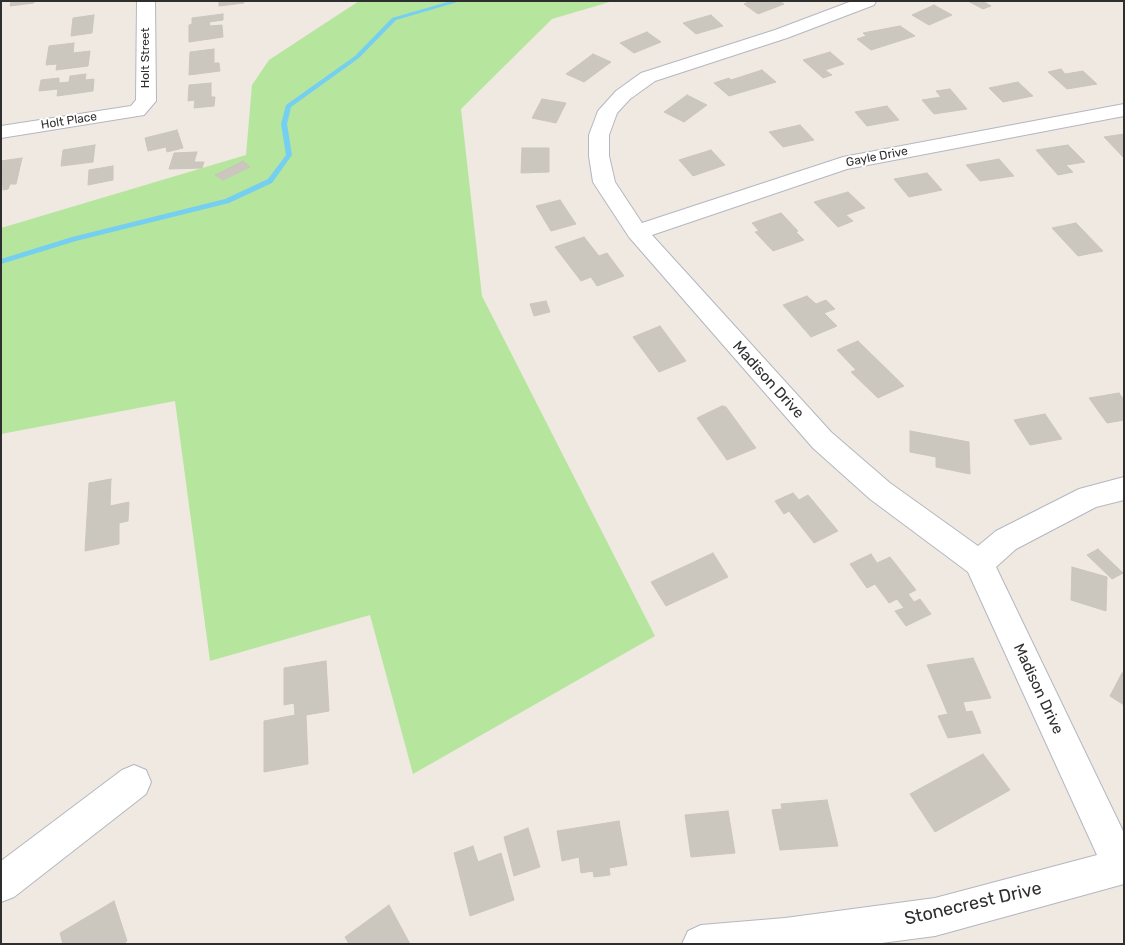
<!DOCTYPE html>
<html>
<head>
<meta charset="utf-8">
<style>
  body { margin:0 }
  #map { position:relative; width:1125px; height:945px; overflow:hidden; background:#efe9e1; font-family:Rubik,sans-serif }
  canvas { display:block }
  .frame { position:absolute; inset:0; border:2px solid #2e2e2e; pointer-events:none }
</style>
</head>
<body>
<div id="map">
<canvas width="1125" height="945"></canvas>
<div class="frame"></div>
</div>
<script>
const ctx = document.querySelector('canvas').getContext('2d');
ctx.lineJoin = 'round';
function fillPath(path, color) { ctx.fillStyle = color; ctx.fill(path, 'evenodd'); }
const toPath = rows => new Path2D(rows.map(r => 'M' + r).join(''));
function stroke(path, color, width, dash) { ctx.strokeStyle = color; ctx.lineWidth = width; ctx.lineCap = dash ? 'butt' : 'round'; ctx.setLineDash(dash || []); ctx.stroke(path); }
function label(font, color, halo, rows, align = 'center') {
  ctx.font = font + ' Rubik,sans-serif'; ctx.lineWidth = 4; ctx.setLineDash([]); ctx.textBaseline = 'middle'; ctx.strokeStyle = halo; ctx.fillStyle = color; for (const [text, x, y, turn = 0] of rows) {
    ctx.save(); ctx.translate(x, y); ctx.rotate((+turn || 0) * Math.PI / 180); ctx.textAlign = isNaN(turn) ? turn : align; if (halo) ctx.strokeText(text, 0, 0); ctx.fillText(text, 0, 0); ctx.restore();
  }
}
const green = toPath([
  [359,1,613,1,552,19,461,109,482,296,655,636,413,774,370,615,210,661,175,401,1,434,1,228,246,155,252,85,269,60]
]);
const stream = toPath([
  [451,1,461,1,396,20,359,58,291,107,287,124,292,155,272,183,229,203,76,241,1,264,1,259,72,237,225,199,268,179,286,155,281,124,286,105,355,56,392,18,451,1]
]);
const building = toPath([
  [11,1,34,1,34,3,10,6,11,1],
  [219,1,244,1,244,3,219,6,219,1],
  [751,1,779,1,784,4,758,14,744,4,751,1],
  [968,1,986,1,984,2,991,6,983,9,968,1],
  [934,5,952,15,929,25,912,15,934,5],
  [223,14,223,20,209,22,210,26,222,25,223,37,189,42,189,25,192,24,192,18,223,14],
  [94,15,92,33,71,36,73,18,94,15],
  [711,15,723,26,696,34,683,23,711,15],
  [900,26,915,36,871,50,857,39,866,36,863,33,900,26],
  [647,32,661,42,634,53,620,43,647,32],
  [74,43,73,53,90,51,88,66,56,70,57,64,46,65,49,46,74,43],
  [214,49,214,63,219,63,220,71,189,75,190,52,214,49],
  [830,52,844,64,825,70,832,75,823,78,803,60,830,52],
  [593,54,611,62,584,82,566,74,593,54],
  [1061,69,1065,74,1083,71,1097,84,1067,89,1048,72,1061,69],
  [762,70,776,82,729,96,714,83,729,78,731,80,762,70],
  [86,74,85,80,94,79,93,91,57,96,58,89,39,91,41,80,59,78,59,83,69,82,70,76,86,74],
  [1018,82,1033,96,1003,102,989,88,1018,82],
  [211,83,211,97,215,97,214,106,194,108,195,100,188,101,189,85,211,83],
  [950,89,967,109,934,114,922,100,941,97,936,91,950,89],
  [687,95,707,105,684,122,664,112,687,95],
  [542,99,566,103,556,123,532,118,542,99],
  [887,106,899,120,867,126,855,112,887,106],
  [800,125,814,140,783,147,769,132,800,125],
  [177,130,183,148,167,152,166,147,148,151,145,138,177,130],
  [1124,134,1124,158,1104,137,1124,134],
  [95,145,93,162,61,166,63,150,95,145],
  [1068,145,1085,162,1066,165,1073,172,1058,175,1036,150,1068,145],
  [522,148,549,148,549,172,521,173,522,148],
  [711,150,725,165,693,176,679,160,711,150],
  [197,152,194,162,204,162,202,168,169,169,174,153,197,152],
  [22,158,16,184,10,184,8,189,3,190,1,161,22,158],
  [999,159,1014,176,980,181,966,165,999,159],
  [243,161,250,167,223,180,215,175,243,161],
  [113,166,113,180,88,185,89,170,113,166],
  [927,173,942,190,909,197,894,179,927,173],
  [848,192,865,208,846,215,853,221,838,227,814,202,848,192],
  [560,200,576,224,551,231,536,206,560,200],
  [781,213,798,231,796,232,804,240,773,251,755,232,759,231,752,223,781,213],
  [1076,223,1103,251,1078,256,1052,228,1076,223],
  [584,237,599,256,607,253,624,276,597,286,591,277,581,281,555,247,584,237],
  [807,296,816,304,826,300,835,309,824,313,837,326,811,337,783,305,807,296],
  [546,301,550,312,534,316,530,304,546,301],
  [660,326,686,361,659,372,633,337,660,326],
  [858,341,904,386,878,398,851,372,856,370,837,350,858,341],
  [1119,393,1124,400,1124,420,1107,423,1089,398,1119,393],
  [722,406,726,407,756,448,727,460,697,418,722,406],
  [1045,414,1062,439,1030,445,1014,420,1045,414],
  [910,431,969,442,970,474,936,467,936,457,910,452,910,431],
  [111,479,110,506,129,502,128,521,119,523,119,544,85,551,89,483,111,479],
  [793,493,799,500,808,495,838,531,814,543,789,511,784,514,775,501,793,493],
  [1098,549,1123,573,1112,579,1087,555,1098,549],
  [713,553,728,577,666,606,651,582,713,553],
  [871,554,877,563,890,557,916,590,908,594,914,602,920,599,931,614,906,626,895,611,904,608,897,599,889,603,875,584,867,588,850,564,871,554],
  [1072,567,1107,577,1106,611,1071,600,1072,567],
  [973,658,991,698,963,702,966,712,972,711,981,733,948,738,938,716,948,714,927,665,973,658],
  [326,661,329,711,306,715,308,764,264,772,264,721,295,715,294,703,284,705,284,668,326,661],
  [1122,673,1124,674,1124,705,1110,696,1122,673],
  [983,754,1010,790,935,832,910,794,983,754],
  [827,800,838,846,780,850,772,810,782,809,781,804,827,800],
  [728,811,735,853,691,857,685,815,728,811],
  [619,821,627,865,609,868,610,875,594,877,593,871,581,873,579,857,562,861,557,831,619,821],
  [528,828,540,867,514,876,504,837,528,828],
  [473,846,478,862,501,853,514,900,470,916,454,853,473,846],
  [114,901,127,941,123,944,63,944,60,933,114,901],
  [389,905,410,944,349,944,345,937,389,905]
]);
const minor = toPath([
  [137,1,155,1,156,101,144,115,1,138,1,126,131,106,136,100,137,1],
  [852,1,876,1,874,5,787,38,655,81,630,99,617,113,609,135,609,156,615,182,642,223,843,157,1124,104,1124,116,847,169,652,235,831,432,890,483,978,546,996,531,1079,489,1124,477,1124,500,1096,507,1016,549,996,567,1124,833,1124,884,935,936,874,944,682,944,688,931,701,925,785,918,935,898,1097,855,968,572,870,499,813,448,629,237,593,182,589,156,589,135,598,111,616,91,641,73,775,30,852,1],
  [134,765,146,770,151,782,146,794,14,897,1,902,1,861,122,770,134,765]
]);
const farStreetnames = [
  ["Holt Street",146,58,-90],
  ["Holt Place",69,121,-9],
  ["Gayle Drive",877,157,-11]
];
const streetNames = [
  ["Madison Drive",768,380,48],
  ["Madison Drive",1038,689,65]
];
const nearStreetnames = [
  ["Stonecrest Drive",973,904,-13]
];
fillPath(green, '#b6e59e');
fillPath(stream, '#75cff0');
fillPath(building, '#cbc7bf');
stroke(building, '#cbc5ba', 1);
stroke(minor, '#b4b7c1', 2);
fillPath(minor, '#fff');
label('12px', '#2e2e2e', '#fff', farStreetnames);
label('15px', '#2e2e2e', '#fff', streetNames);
label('18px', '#2e2e2e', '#fff', nearStreetnames);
</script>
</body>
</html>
